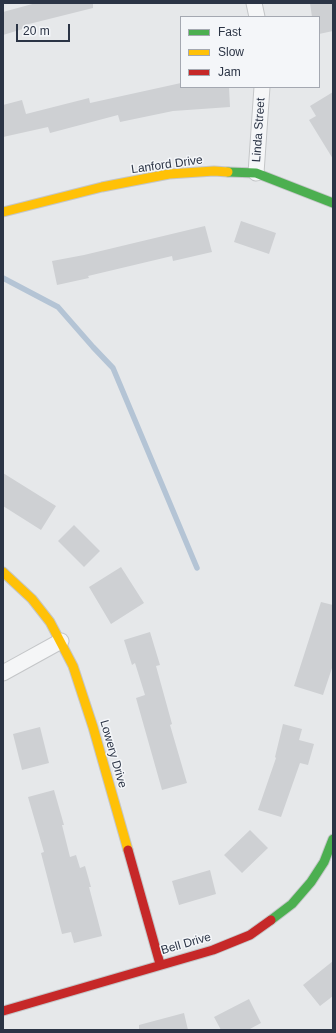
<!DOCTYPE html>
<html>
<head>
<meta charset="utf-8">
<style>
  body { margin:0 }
  #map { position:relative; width:336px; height:1033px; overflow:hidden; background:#e6e8ea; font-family:Helvetica,sans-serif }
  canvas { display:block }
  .frame { position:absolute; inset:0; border:4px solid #2b3445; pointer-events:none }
  .legend { position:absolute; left:180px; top:16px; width:140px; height:72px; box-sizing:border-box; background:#f4f6f9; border:1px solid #a4a8b1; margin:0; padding:5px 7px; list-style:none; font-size:12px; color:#2b3445 }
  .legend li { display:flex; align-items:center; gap:8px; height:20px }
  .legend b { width:20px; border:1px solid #a4a8b1 }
  .scale { position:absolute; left:16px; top:24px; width:54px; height:18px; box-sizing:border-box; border:2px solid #2b3445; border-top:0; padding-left:5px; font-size:12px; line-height:14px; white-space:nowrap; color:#2b3445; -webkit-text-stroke:3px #f4f6f9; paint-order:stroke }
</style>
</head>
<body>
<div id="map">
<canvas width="336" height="1033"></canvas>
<div class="frame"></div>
<ul class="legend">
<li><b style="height:5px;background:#4caf50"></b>Fast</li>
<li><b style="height:5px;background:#ffc107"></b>Slow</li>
<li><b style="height:5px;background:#c62828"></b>Jam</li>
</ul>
<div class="scale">20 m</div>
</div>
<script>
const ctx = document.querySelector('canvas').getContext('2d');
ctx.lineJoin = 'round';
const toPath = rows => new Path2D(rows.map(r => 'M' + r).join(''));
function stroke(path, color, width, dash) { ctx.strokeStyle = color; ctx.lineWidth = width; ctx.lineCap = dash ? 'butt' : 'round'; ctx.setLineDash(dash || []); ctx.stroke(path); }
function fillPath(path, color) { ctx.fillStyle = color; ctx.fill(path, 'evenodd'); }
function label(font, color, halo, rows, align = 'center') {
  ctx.font = font + ' Helvetica,sans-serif'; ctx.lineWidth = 3; ctx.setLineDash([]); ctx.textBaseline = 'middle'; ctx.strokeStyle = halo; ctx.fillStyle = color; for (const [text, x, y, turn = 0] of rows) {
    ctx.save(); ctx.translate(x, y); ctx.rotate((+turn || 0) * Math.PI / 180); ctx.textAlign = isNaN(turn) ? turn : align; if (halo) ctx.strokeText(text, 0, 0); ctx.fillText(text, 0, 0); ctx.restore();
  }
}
const stream = toPath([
  [3,278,58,307,93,347,113,368,197,568]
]);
const building = toPath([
  [36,3,93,3,93,8,25,25,26,28,3,35,3,12],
  [310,3,333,3,333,31,319,34,319,17,312,17],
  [181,83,181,87,229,87,230,107,173,111,120,122,118,115,50,133,48,127,3,137,3,105,22,100,26,114,89,98,90,103],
  [333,92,333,159,309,120,316,116,310,106],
  [241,221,276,233,269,254,234,242],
  [205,226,212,252,173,261,172,256,88,276,89,278,57,285,52,261,84,255],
  [3,473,56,506,41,530,3,506],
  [74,525,100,551,84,567,58,541],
  [121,567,144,603,111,624,89,587],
  [321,602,333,605,333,665,323,695,294,686],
  [150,632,160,665,156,666,172,724,170,725,187,783,162,790,136,698,145,695,135,663,132,665,124,640],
  [283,724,302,729,299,740,314,744,308,765,300,763,281,817,258,810,276,758,275,757],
  [40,727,49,763,22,770,13,734],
  [54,790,64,825,62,825,70,857,76,855,80,868,85,866,91,887,89,887,102,936,74,943,71,932,62,934,41,853,44,852,28,797],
  [250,830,268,848,242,873,224,855],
  [210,870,216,894,179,905,172,881],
  [333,961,333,996,320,1006,303,985],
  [249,999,261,1023,248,1030,221,1030,214,1017],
  [184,1013,188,1030,139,1030,139,1025]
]);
const street = toPath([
  [254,3,257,17],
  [256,173,262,87],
  [3,673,61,641]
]);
const fast = toPath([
  [228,172,256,173,333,203],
  [271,920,292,904,311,882,324,862,333,839]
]);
const slow = toPath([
  [3,212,102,187,169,174,214,171,228,172],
  [3,572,32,599,50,622,73,666,93,727,128,850]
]);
const jam = toPath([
  [128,850,160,964],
  [3,1011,213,950,250,935,271,920]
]);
const streetNames = [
  ["Linda Street",259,130,-86],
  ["Lanford Drive",167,165,-8],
  ["Lowery Drive",113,754,74],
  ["Bell Drive",186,944,-16]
];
stroke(stream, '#b4c4d5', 5.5);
fillPath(building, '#ced0d3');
stroke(street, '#c4c6c8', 17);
stroke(fast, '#c4c6c8', 11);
stroke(slow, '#c4c6c8', 11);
stroke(jam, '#c4c6c8', 11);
stroke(street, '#f5f6f7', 15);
stroke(fast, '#4caf50', 9);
stroke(slow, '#ffc107', 9);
stroke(jam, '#c62828', 9);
label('12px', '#2b3445', '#f4f6f9', streetNames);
</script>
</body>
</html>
